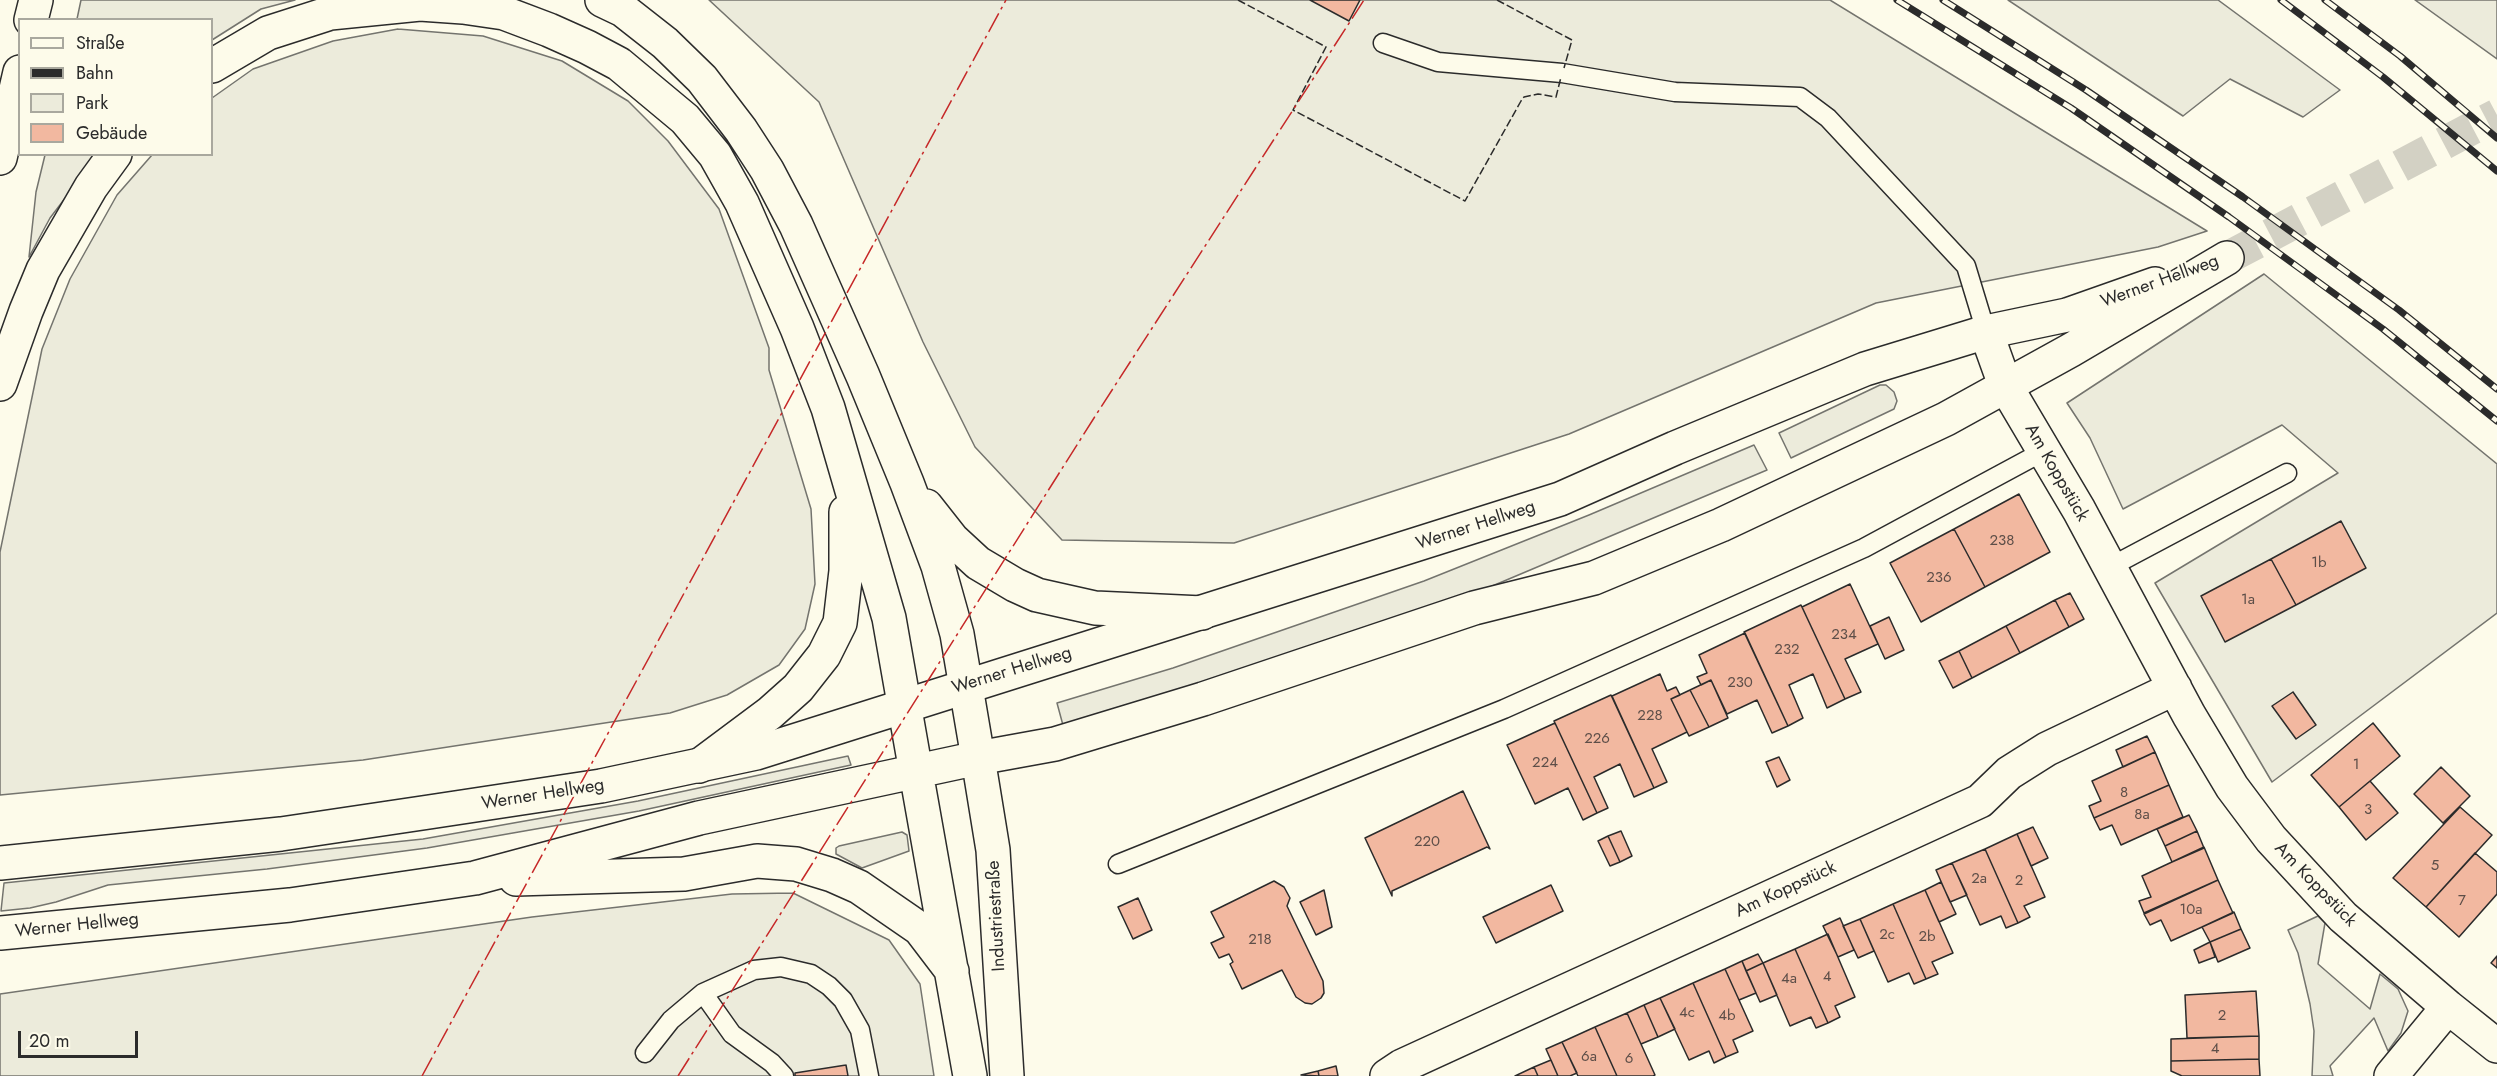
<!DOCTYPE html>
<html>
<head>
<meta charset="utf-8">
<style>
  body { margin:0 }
  #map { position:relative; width:2497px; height:1076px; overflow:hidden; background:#fdfbea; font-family:Jost,sans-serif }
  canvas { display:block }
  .legend { position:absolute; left:18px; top:18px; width:195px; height:138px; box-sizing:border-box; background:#fdfbea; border:2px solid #a9a89e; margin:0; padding:8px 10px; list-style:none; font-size:18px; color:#2b2b2b }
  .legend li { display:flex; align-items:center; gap:12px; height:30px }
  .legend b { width:30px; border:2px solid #a9a89e }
  .scale { position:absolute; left:18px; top:1031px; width:120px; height:27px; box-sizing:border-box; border:3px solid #2b2b2b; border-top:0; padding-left:8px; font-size:18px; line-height:21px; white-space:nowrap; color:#2b2b2b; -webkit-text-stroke:4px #fdfbea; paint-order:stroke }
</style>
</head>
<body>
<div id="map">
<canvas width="2497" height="1076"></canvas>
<ul class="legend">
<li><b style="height:8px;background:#fdfbea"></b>Straße</li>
<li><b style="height:8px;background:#2b2b2b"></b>Bahn</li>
<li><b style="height:16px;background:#ecebdb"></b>Park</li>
<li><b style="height:16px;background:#f2b8a0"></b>Gebäude</li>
</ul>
<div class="scale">20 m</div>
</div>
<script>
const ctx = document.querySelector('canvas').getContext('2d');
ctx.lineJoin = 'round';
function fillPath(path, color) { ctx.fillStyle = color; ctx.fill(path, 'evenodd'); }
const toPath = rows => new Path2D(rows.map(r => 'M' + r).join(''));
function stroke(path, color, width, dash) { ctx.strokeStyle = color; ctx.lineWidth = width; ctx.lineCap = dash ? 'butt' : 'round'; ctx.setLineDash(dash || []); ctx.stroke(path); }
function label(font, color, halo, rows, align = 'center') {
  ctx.font = font + ' Jost,sans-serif'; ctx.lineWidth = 4.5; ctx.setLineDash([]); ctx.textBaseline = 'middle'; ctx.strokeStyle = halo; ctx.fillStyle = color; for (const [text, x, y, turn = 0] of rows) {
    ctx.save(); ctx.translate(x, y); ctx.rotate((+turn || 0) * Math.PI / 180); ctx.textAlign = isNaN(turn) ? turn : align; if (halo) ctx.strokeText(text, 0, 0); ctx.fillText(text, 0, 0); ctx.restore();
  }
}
const green = toPath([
  [81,0,295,0,261,9,212,40,212,20,77,19,81,0],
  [709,0,1830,0,2207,231,2158,247,1876,303,1569,434,1234,543,1062,540,975,447,923,342,819,102,709,0],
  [2008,0,2218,0,2340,90,2303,117,2230,79,2183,116,2008,0],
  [2415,0,2497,0,2497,59,2415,0],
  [398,29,483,36,562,61,628,101,668,141,719,209,769,348,769,370,811,509,815,584,805,629,779,665,727,695,670,713,363,760,0,795,0,552,42,349,70,279,117,195,152,155,212,154,212,98,253,69,333,41,398,29],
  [45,155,98,155,50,218,29,257,36,192,45,155],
  [2264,274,2497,464,2497,613,2272,782,2155,583,2338,473,2282,425,2123,509,2090,438,2067,403,2264,274],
  [1880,385,1886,385,1894,392,1897,401,1894,409,1791,458,1779,433,1880,385],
  [1754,445,1767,470,1452,603,1064,729,1057,703,1173,668,1424,581,1589,515,1754,445],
  [848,756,851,765,639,811,427,848,267,869,108,885,56,902,30,908,1,911,4,883,423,839,638,801,848,756],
  [902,832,907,835,909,851,862,868,836,854,836,848,839,846,902,832],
  [793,893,889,940,920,984,934,1076,0,1076,0,994,532,917,732,894,793,893],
  [2318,916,2325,923,2318,964,2370,1009,2380,974,2398,989,2408,1011,2401,1033,2388,1051,2374,1018,2330,1066,2333,1076,2312,1076,2314,1031,2310,1004,2298,953,2288,930,2318,916]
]);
const building = toPath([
  [1310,0,1360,0,1349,21,1310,0],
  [2019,494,2050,552,1985,587,1954,529,2019,494],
  [2341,521,2366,568,2296,605,2271,559,2341,521],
  [1954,529,1985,587,1921,622,1890,563,1954,529],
  [2271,559,2296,605,2225,642,2201,596,2271,559],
  [1850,584,1878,644,1845,659,1861,692,1845,699,1802,607,1850,584],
  [2070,593,2084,619,2069,627,2055,600,2070,593],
  [2055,600,2069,627,2020,653,2006,626,2055,600],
  [1801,605,1845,699,1827,708,1813,674,1789,685,1803,718,1788,726,1744,632,1801,605],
  [1889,617,1904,650,1885,659,1870,626,1889,617],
  [2006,626,2020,653,1972,678,1959,651,2006,626],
  [1745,633,1788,726,1772,733,1757,700,1727,714,1711,680,1701,685,1697,677,1707,673,1699,655,1745,633],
  [1959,651,1972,678,1953,688,1939,661,1959,651],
  [1660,674,1667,691,1676,687,1680,695,1671,699,1687,732,1652,749,1667,782,1654,788,1612,696,1660,674],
  [1711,680,1728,718,1709,727,1690,690,1711,680],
  [1690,690,1709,727,1689,736,1671,699,1690,690],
  [2293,692,2316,725,2296,739,2272,706,2293,692],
  [1611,695,1654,788,1634,797,1620,764,1594,777,1608,808,1597,813,1554,721,1611,695],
  [1555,723,1597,813,1583,820,1568,788,1535,804,1507,745,1555,723],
  [2373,723,2400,756,2339,807,2311,775,2373,723],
  [2147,736,2155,752,2123,767,2116,750,2147,736],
  [2155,752,2169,785,2094,818,2089,806,2101,801,2092,781,2155,752],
  [1779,757,1790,780,1777,787,1766,762,1779,757],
  [2441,767,2470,796,2443,823,2414,794,2441,767],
  [2370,781,2398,813,2366,840,2339,807,2370,781],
  [2169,785,2183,817,2121,845,2112,825,2100,830,2094,818,2169,785],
  [1463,791,1490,849,1487,847,1392,891,1392,896,1365,838,1463,791],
  [2460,807,2492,835,2426,907,2393,878,2460,807],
  [2189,815,2197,831,2165,846,2157,829,2189,815],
  [2033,827,2048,858,2031,866,2017,834,2033,827],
  [1621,831,1632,856,1620,862,1608,836,1621,831],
  [2197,831,2204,848,2172,862,2165,846,2197,831],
  [2017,834,2045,897,2024,906,2030,917,2018,923,1985,849,2017,834],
  [1608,836,1620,862,1610,866,1598,841,1608,836],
  [2204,847,2218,880,2144,913,2139,901,2151,897,2142,876,2204,847],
  [1985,849,2018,923,2006,928,2001,916,1980,925,1952,863,1985,849],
  [2475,853,2497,872,2497,894,2459,937,2426,907,2475,853],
  [1952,863,1967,895,1950,902,1936,870,1952,863],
  [2218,880,2233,913,2171,941,2161,920,2150,925,2144,914,2218,880],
  [1274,881,1284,887,1290,898,1287,906,1323,981,1324,993,1321,998,1312,1004,1305,1003,1296,997,1282,970,1242,989,1230,964,1233,962,1229,954,1219,958,1211,943,1224,937,1211,912,1274,881],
  [1941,882,1956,914,1939,922,1925,890,1941,882],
  [1551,885,1563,911,1496,943,1483,917,1551,885],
  [1324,890,1332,927,1316,935,1300,902,1324,890],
  [1925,890,1953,953,1932,962,1938,974,1926,979,1893,904,1925,890],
  [1138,898,1152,930,1133,939,1118,907,1138,898],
  [1893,904,1926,979,1914,984,1909,973,1888,982,1860,919,1893,904],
  [2234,912,2241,929,2210,942,2202,927,2234,912],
  [1840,918,1854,950,1838,957,1823,926,1840,918],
  [1860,919,1874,951,1858,958,1843,926,1860,919],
  [2241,929,2250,948,2218,962,2210,942,2241,929],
  [1828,934,1855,997,1835,1006,1840,1017,1828,1023,1795,949,1828,934],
  [2210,942,2215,957,2199,963,2194,950,2210,942],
  [1795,949,1828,1023,1816,1028,1811,1017,1790,1026,1763,963,1795,949],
  [1758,954,1763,963,1746,971,1742,961,1758,954],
  [2497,956,2497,968,2491,963,2497,956],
  [1742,961,1756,993,1739,1000,1725,969,1742,961],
  [1763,963,1777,995,1760,1002,1746,971,1763,963],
  [1725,969,1753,1031,1733,1040,1738,1052,1726,1057,1693,983,1725,969],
  [1693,983,1726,1057,1714,1063,1709,1051,1689,1060,1660,998,1693,983],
  [2256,991,2259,1036,2187,1038,2185,995,2256,991],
  [1660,998,1675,1029,1658,1037,1644,1005,1660,998],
  [1644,1005,1658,1037,1641,1044,1627,1013,1644,1005],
  [1627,1013,1655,1075,1653,1076,1617,1076,1595,1027,1627,1013],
  [1595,1027,1617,1076,1578,1076,1562,1042,1595,1027],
  [2259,1036,2259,1059,2171,1061,2171,1039,2259,1036],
  [1562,1042,1577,1073,1570,1076,1558,1076,1546,1049,1562,1042],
  [2259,1059,2260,1076,2182,1076,2171,1071,2171,1061,2259,1059],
  [1551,1060,1558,1076,1538,1076,1534,1067,1551,1060],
  [846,1065,848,1076,795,1076,795,1073,846,1065],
  [1336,1066,1338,1076,1319,1076,1318,1071,1336,1066],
  [1534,1067,1538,1076,1515,1076,1534,1067],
  [1318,1071,1319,1076,1301,1075,1318,1071]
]);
const secondaryTunnel = toPath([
  [2227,258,2497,115]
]);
const lane = toPath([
  [1383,43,1438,62,1562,73,1675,92,1800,97,1828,118,1966,266,1986,332],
  [2110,567,2287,473],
  [1118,864,1504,709,1864,548,2044,451],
  [703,993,732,1034,772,1063,784,1076],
  [645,1053,671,1020,703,993,754,970,781,967,811,974,829,986,843,1000,860,1030,869,1076]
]);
const street = toPath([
  [1986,332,2005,385,2079,510,2189,715,2232,787,2271,839,2343,917,2448,1007,2497,1046],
  [1387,1076,1402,1066,1980,801,2009,773,2047,749,2175,688],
  [2391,1076,2448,1007]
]);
const secondary = toPath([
  [978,758,993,850,1007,1076],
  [916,772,970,1076],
  [0,863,281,834,429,812,601,786,756,753,1560,499,1675,448,1865,369,1986,332,2067,315,2155,284],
  [516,879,684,874,757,861,796,864,832,875,859,887,920,929,952,971],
  [0,933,290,905,475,878,699,818,978,758,1055,744,1203,699,1474,608,1594,578,1721,525,1946,419,2071,350,2227,258]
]);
const highway = toPath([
  [602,0,623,10,665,43,702,79,741,130,767,170,796,225,863,376,907,483,938,566,957,634,978,758],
  [31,20,36,0],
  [212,66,268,33,330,13,420,4,463,7,504,13,549,30,587,47,619,64,685,119,715,155,742,203,797,328,828,408,889,618,916,772],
  [0,158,20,72],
  [0,384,26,311,43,270,91,187,115,154],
  [926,506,952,539,978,563,1015,585,1037,595,1095,608,1202,613],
  [699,766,770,713,798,688,824,655,840,623,846,571,846,512]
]);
const rail = toPath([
  [1897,0,2071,108,2229,217,2383,329,2497,421],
  [1943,0,2086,90,2243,197,2399,310,2497,389],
  [2281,0,2383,77,2497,171],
  [2325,0,2400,56,2497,138]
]);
const fence = toPath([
  [1238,0,1326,47,1293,110,1465,201,1521,101,1524,97,1538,94,1556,97,1561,77],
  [1497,0,1572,40,1564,68]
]);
const power = toPath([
  [422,1076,1006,0],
  [678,1076,1094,418,1364,0]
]);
const numberNames = [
  ["238",2002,541],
  ["1b",2319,563],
  ["236",1939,578],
  ["1a",2248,600],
  ["234",1844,635],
  ["232",1787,650],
  ["230",1740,683],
  ["228",1650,716],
  ["226",1597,739],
  ["224",1545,763],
  ["1",2356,765],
  ["8",2124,793],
  ["3",2368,810],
  ["8a",2142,815],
  ["220",1427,842],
  ["5",2435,866],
  ["2a",1979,879],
  ["2",2019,881],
  ["7",2462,901],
  ["10a",2191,910],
  ["2c",1887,935],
  ["2b",1927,937],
  ["218",1260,940],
  ["4",1827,977],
  ["4a",1789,979],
  ["4c",1687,1013],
  ["4b",1727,1016],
  ["2",2222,1016],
  ["4",2215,1049],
  ["6a",1589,1057],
  ["6",1629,1059]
];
const streetNames = [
  ["Werner Hellweg",2160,282,-20],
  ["Am Koppstück",2056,473,60],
  ["Werner Hellweg",1476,526,-18],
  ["Werner Hellweg",1012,671,-17],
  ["Werner Hellweg",543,795,-9],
  ["Am Koppstück",2315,885,46],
  ["Am Koppstück",1786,890,-25],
  ["Industriestraße",997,916,-93],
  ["Werner Hellweg",77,926,-6]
];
fillPath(green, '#ecebdb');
stroke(green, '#74746e', 1.5);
fillPath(building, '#f2b8a0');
stroke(building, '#2b2b2b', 1.5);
stroke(secondaryTunnel, '#d3d1c4', 33, [33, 16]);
stroke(lane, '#2b2b2b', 21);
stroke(street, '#2b2b2b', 36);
stroke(secondary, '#2b2b2b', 36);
stroke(highway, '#2b2b2b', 36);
stroke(lane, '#fdfbea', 18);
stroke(street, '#fdfbea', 33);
stroke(secondary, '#fdfbea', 33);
stroke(highway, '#fdfbea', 33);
stroke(rail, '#2b2b2b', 7);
stroke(rail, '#fdfbea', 4.5, [14]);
stroke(fence, '#2b2b2b', 1.5, [8, 3]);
stroke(power, '#c62828', 1.5, [21, 4.5, 3, 4.5]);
label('15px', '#5d4e48', null, numberNames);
label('18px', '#2b2b2b', '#fdfbea', streetNames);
</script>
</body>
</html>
